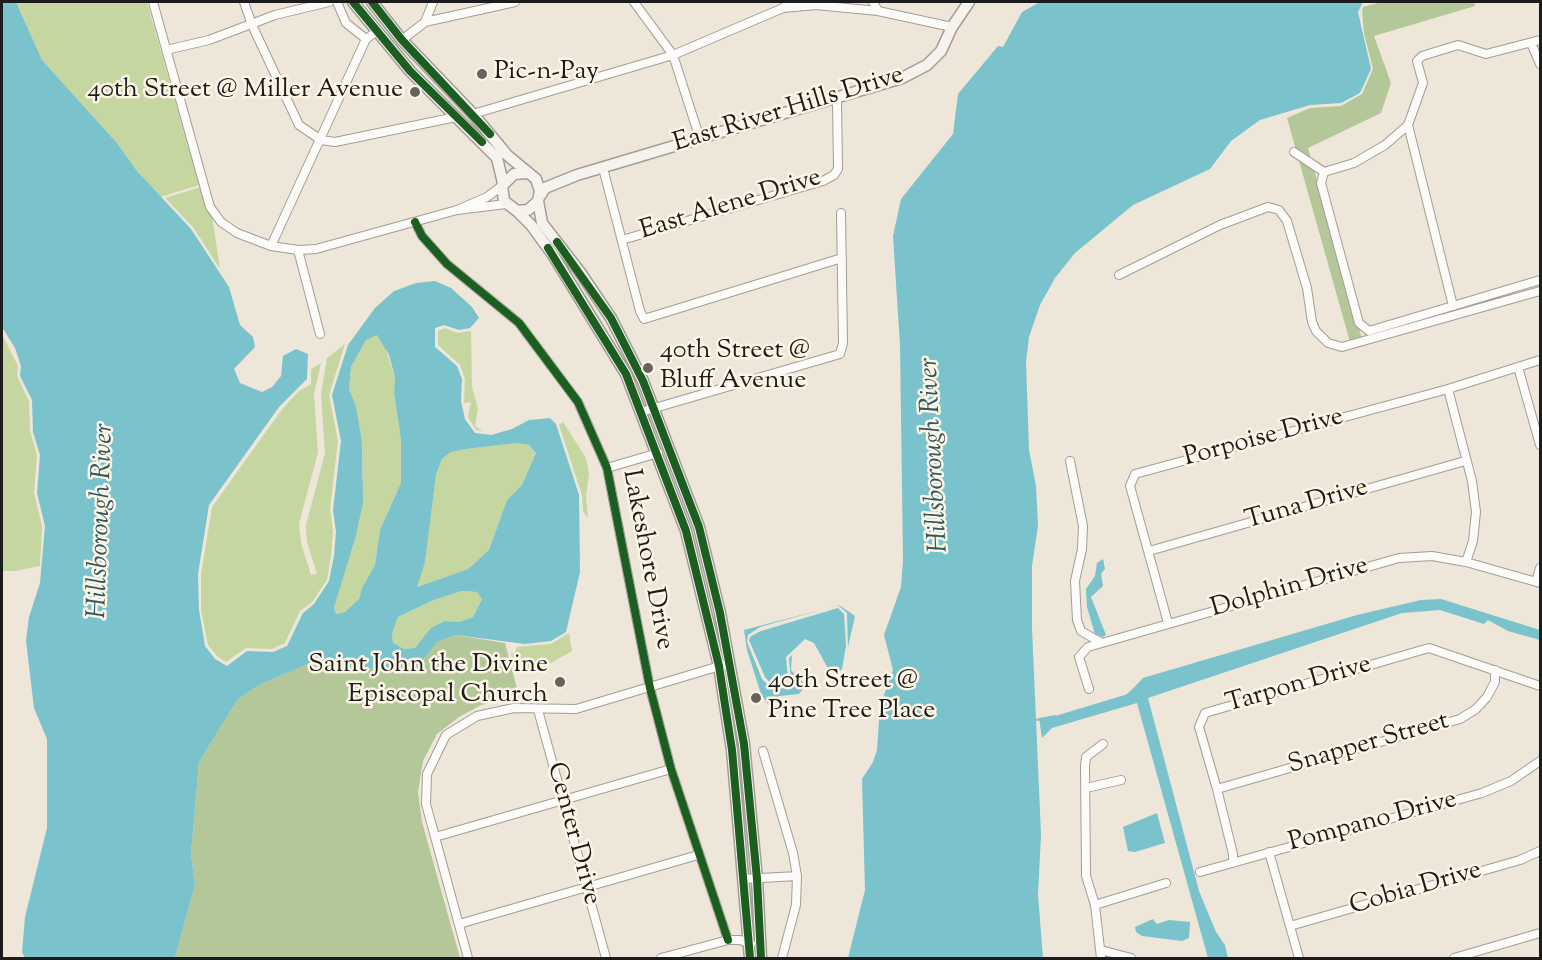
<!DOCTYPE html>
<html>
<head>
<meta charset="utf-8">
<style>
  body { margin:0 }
  #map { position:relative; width:1542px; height:960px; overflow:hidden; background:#eee6d9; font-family:"Sorts Mill Goudy",serif }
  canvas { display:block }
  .frame { position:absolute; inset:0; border:3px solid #1c1c1c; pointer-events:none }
</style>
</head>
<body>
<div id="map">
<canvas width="1542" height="960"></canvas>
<div class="frame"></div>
</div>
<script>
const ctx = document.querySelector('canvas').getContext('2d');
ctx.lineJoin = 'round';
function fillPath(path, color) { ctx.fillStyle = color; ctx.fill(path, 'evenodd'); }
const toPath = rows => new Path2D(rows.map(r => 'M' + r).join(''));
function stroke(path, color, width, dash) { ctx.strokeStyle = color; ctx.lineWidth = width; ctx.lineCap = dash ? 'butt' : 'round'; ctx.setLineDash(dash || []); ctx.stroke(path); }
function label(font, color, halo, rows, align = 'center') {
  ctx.font = font + ' "Sorts Mill Goudy",serif'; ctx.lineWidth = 5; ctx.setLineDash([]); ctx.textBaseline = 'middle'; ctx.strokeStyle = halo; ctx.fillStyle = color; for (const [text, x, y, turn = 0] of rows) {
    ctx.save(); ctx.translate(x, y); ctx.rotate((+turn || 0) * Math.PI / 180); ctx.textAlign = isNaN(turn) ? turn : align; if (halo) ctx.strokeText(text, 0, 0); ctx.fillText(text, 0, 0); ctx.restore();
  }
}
const green = toPath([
  [16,2,147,2,199,185,160,197,137,171,117,143,42,60],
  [201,187,212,216,220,269,193,227,165,198],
  [445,328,458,333,471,331,472,387,478,409,475,426,483,431,476,430,468,417,471,402,464,403,465,379,460,365,438,345,438,331],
  [2,334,18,366,17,376,29,401,30,431,37,455,34,493,42,526,40,566,16,571,2,571],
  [377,334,383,341,395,377,394,393,401,439,401,483,380,530,375,565,362,588,359,600,345,612,335,614,334,608,355,539,363,477,362,442,356,406,349,389,351,367,366,340],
  [345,344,329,395,338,441,330,509,333,531,331,556,327,580,312,602,300,611,285,643,272,649,246,648,226,662,217,656,208,645,201,610,201,575,212,507,283,408,299,391,311,384,311,369,321,363,314,394,318,452,299,524,301,543,311,575,317,574,307,542,306,525,325,453,321,394,327,358],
  [563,422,586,458,589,474,586,495,588,518,583,511,582,495,559,425],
  [517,443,529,445,536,453,522,485,507,500,489,550,468,569,416,587,425,562,436,475,442,459,451,452,466,449],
  [461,591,477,592,482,599,473,617,459,622,445,621,415,648,404,649,393,643,392,633,398,617,431,601],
  [569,633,572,651,549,664,528,669,520,661,513,662,511,653,514,654,517,647,551,644]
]);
const forest = toPath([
  [1381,2,1474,2,1475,6,1374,36,1391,83,1381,113,1308,148,1364,346,1352,349,1287,118,1310,108,1341,106,1362,94,1373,69,1364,33,1362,10,1363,7],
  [456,635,505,643,520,700,512,698,481,705,459,717,437,734,423,761,418,792,422,822,460,958,175,958,195,885,191,854,199,762,238,699,261,684,315,661,329,665,388,670,404,675,416,670,437,642]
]);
const water = toPath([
  [2,2,16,2,42,60,117,143,137,171,191,229,229,287,240,325,253,337,255,347,234,369,240,383,262,392,272,387,281,376,283,356,296,349,308,354,307,379,279,407,209,505,198,574,199,610,205,646,215,659,227,666,247,651,273,652,287,646,303,613,314,604,329,581,334,556,336,532,333,510,341,441,332,395,348,345,375,308,394,291,416,283,435,281,451,288,472,307,479,318,470,328,459,330,444,325,435,328,435,347,457,366,462,379,461,401,465,419,475,433,491,435,512,429,529,420,550,418,556,424,579,495,580,572,566,632,551,641,525,644,456,635,437,642,416,670,404,675,388,670,329,665,315,661,261,684,238,699,199,762,191,854,195,885,175,958,25,958,22,952,25,917,47,828,47,739,34,708,26,641,29,617,40,583,45,526,37,493,40,455,33,432,32,400,20,376,21,366,15,348,2,327],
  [377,335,389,355,395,377,394,393,401,439,401,483,380,530,375,565,362,588,359,599,345,612,336,614,334,608,355,539,363,503,362,442,356,406,349,389,351,367,366,340],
  [517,443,529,445,536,453,522,485,507,500,489,550,468,569,417,587,425,562,436,475,442,459,451,452,466,449],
  [461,591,477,592,482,599,473,617,459,622,445,621,431,628,415,648,404,649,393,643,392,633,398,617,431,601],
  [1040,2,1363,2,1358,12,1371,69,1360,93,1341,103,1310,105,1260,120,1231,141,1210,169,1133,205,1075,253,1055,278,1040,305,1029,337,1026,362,1029,450,1036,486,1038,526,1032,566,1032,628,1041,835,1038,895,1043,958,848,958,865,890,862,779,873,762,877,750,880,706,893,670,884,635,901,587,903,560,900,345,893,236,901,199,953,134,958,94,998,46,1003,47,1022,12],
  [1103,559,1105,569,1101,574,1103,586,1091,597,1106,635,1103,637,1095,634,1087,607,1086,589,1095,576,1097,563],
  [1441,599,1540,630,1540,640,1508,631,1488,620,1484,624,1440,610,1402,613,1148,698,1199,891,1216,932,1225,945,1228,958,1208,958,1137,703,1052,728,1042,738,1039,718,1052,717,1128,694,1143,678,1357,615,1421,600],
  [838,605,760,627,748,635,747,642,762,679,771,688,784,686,791,681,789,658,792,655,791,670,806,685,799,694,779,696,770,707,761,694,747,650,744,630,839,605,855,616,848,647,847,613],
  [838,608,844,614,846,646,842,669,837,673,830,672,814,643,805,639,786,657,788,679,772,685,765,677,749,640,751,636,761,631],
  [1157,813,1165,843,1135,852,1128,851,1123,827],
  [1153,919,1157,924,1169,920,1190,922,1189,938,1182,941,1142,936,1136,932,1135,927]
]);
const stream = toPath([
  [1194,664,1220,657],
  [1127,695,1143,682],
  [1036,720,1055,716]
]);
const street = toPath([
  [153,2,210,207,221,222,237,233,271,246,298,250,316,249,457,210],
  [244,2,252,25,299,125,321,140,335,142,456,117],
  [337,2,346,23,366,39],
  [634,2,673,55,700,139],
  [873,2,878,11,952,27],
  [783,8,816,5,878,11],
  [425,22,433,2],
  [402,40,425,22,515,2],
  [1531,43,1540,64],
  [166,50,209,40,275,15,329,2],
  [473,114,673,55,783,8,789,2],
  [1408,125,1453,306],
  [1294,152,1324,172,1354,163,1385,145,1408,125,1423,83,1417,61,1422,56,1458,45,1486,54,1540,40],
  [603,168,640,311,644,319,842,258],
  [1324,172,1321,183,1359,323,1369,331,1540,280],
  [502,186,487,197,457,210,506,204],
  [415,222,422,236,447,264,519,323,578,402,607,468,650,688,671,769,728,940],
  [622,240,823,181,834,175,838,169,837,99],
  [271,246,366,39,376,32],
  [298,250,320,334],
  [1119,275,1220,225,1268,207,1279,210,1287,221,1307,288,1312,322,1316,331,1328,343,1342,347,1540,291],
  [1518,367,1540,445],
  [1448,389,1472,481,1476,512,1473,541,1466,562],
  [641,412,840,354,843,343,841,213],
  [1070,461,1083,526,1082,549,1075,581,1077,620,1081,631,1100,642],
  [607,468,658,453],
  [1149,551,1465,461],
  [1536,582,1540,568],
  [1168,623,1130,486,1135,474,1448,389,1540,360],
  [1089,689,1079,657,1088,647,1399,558,1432,556,1466,562,1540,583],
  [538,710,606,958],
  [763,751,793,853,797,876,796,905,782,958],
  [1086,788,1121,780],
  [1217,789,1460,719,1476,709,1487,697,1495,682,1495,670],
  [435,837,671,769],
  [1269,852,1299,958],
  [1233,863,1233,854,1217,789,1199,727,1205,713,1429,648,1540,686],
  [1200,872,1482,793,1511,781,1540,761],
  [743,879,797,876],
  [1095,905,1166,883],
  [459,924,698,855],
  [1290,926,1520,860,1540,851],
  [1101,950,1131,958],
  [468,958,426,804,427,774,446,735,477,716,514,708,576,709,723,665],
  [661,958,728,940,740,940,751,944],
  [1101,958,1095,905,1086,876,1085,767,1086,757,1103,744],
  [1454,958,1540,933]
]);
const secondary = toPath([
  [353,2,410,71,497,158,503,183],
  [372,2,402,40,473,114,507,155,536,179,540,191,538,201,528,210,517,211,504,201,502,186,514,174,527,173],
  [540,196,545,188,577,175,902,78,927,65,941,51,952,27,969,2],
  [538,201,542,223,580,272,611,318,643,381,699,527,720,613,744,744,757,879,761,958],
  [517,211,531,225,553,255,626,374,686,531,719,666,732,750,750,958]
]);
const cycleway = toPath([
  [353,2,410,71,482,142],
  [372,2,402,40,490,134],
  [415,222,422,236,447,264,519,323,578,402,607,468,650,688,671,769,728,940],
  [557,242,611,318,643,381,699,527,720,613,744,744,757,879,761,958],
  [548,248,626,374,686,531,719,666,732,750,750,958]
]);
const markers = [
  [482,74,6,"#66635e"],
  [415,92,6,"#66635e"],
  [648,368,6,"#66635e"],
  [560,682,6,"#66635e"],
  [756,698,6,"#66635e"]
];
const poiNames = [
  ["Pic-n-Pay",494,74],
  ["40th Street @ Miller Avenue",403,92,"right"],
  ["40th Street @",660,353],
  ["Bluff Avenue",660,383],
  ["Saint John the Divine",548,667,"right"],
  ["Episcopal Church",548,697,"right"],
  ["40th Street @",768,683],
  ["Pine Tree Place",768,713]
];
const streetNames = [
  ["East River Hills Drive",789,111,-17],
  ["East Alene Drive",731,206,-17],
  ["Porpoise Drive",1264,439,-15],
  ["Tuna Drive",1307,506,-16],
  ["Lakeshore Drive",646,560,79],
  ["Dolphin Drive",1290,589,-16],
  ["Tarpon Drive",1299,686,-16],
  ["Snapper Street",1369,745,-16],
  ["Pompano Drive",1373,823,-15],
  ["Center Drive",572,834,75],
  ["Cobia Drive",1416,890,-16]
];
const waterNames = [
  ["Hillsborough River",936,455,-93],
  ["Hillsborough River",103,521,-88]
];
fillPath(green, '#c6d6a1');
fillPath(forest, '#b4c799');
fillPath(water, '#7ac2cc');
stroke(stream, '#7ac2cc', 2);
stroke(street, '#a29d96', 10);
stroke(secondary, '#a29d96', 13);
stroke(street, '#fcfbf9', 8);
stroke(secondary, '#f6f3ef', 10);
stroke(cycleway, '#1b5e20', 8);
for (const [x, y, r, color] of markers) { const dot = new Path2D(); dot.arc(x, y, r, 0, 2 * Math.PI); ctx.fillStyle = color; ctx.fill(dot); stroke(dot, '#fcf5e5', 2); }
label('26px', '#1c1c1c', '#fcf5e5', poiNames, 'left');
label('26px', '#1c1c1c', '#fcf5e5', streetNames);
label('italic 27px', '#2e5860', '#fcf5e5', waterNames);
</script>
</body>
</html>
